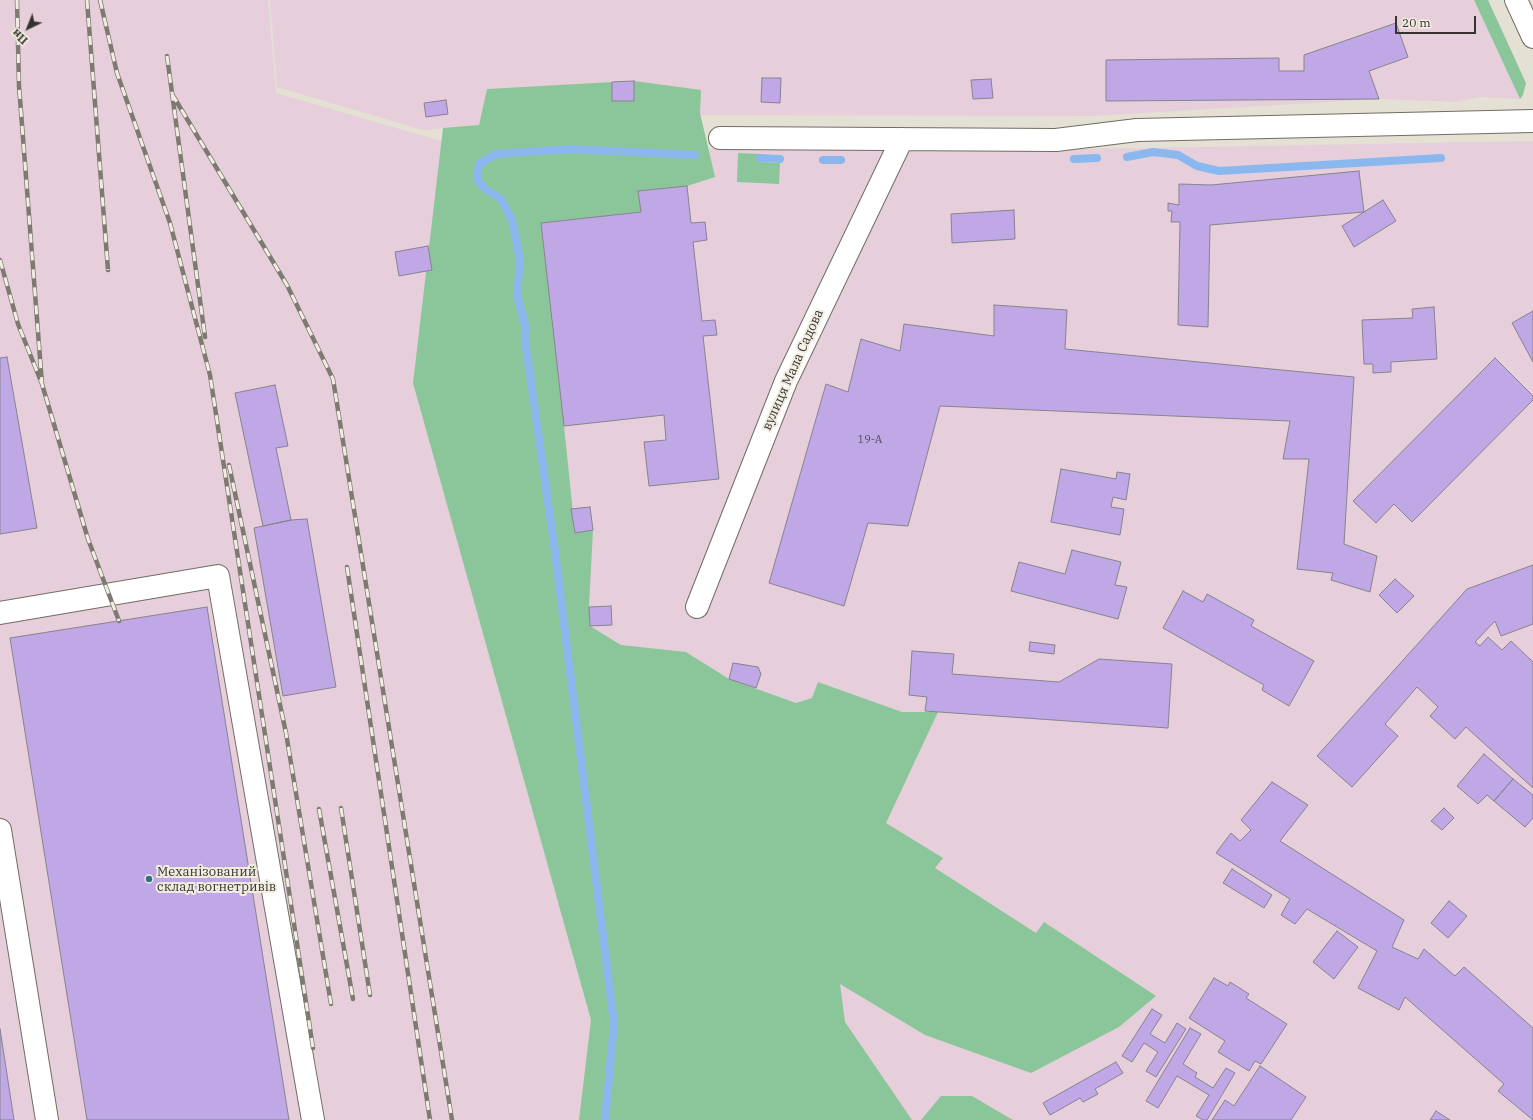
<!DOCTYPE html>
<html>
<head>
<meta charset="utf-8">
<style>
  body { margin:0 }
  #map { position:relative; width:1533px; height:1120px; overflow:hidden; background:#e5e0d4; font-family:"IBM Plex Serif",serif }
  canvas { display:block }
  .north { position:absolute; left:8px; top:8px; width:40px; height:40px; -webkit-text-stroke:3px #f2ede1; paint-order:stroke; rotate:223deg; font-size:11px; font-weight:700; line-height:16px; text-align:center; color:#35332f }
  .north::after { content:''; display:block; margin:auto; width:14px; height:18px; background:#35332f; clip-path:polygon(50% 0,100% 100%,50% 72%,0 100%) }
  .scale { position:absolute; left:1395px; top:16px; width:81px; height:18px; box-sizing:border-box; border:2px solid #35332f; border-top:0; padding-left:5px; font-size:12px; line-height:14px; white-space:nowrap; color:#35332f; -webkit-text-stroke:3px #f2ede1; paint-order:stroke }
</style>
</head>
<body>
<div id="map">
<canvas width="1533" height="1120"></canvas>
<div class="north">Пн</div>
<div class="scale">20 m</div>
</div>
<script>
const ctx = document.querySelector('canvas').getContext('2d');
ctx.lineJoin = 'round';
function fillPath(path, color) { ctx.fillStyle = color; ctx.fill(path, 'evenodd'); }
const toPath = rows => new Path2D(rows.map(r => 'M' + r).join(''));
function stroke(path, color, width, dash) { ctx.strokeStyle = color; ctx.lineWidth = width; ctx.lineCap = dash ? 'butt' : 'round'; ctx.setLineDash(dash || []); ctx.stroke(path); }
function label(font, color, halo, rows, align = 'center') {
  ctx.font = font + ' "IBM Plex Serif",serif'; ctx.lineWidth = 4; ctx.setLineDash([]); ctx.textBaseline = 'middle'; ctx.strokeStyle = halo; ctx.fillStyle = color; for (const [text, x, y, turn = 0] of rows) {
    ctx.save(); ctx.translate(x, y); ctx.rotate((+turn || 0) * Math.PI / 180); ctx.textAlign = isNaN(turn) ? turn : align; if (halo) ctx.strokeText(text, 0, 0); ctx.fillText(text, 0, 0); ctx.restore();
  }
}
const industrial = toPath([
  [0,0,268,0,276,93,441,141,709,149,1028,150,1533,141,1533,1120,0,1120],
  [270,0,1474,0,1520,99,1479,97,1455,102,1379,99,1093,116,605,115,423,130,277,87]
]);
const green = toPath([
  [1474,0,1488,0,1526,83,1523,95,1520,99],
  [634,81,701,90,700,113,715,177,687,186,639,191,641,212,541,223,564,426,575,533,593,530,589,607,590,626,621,645,686,652,729,679,796,703,812,698,818,682,902,712,938,712,886,823,943,858,935,868,1036,933,1044,922,1156,996,1119,1027,1031,1073,925,1035,840,984,845,1022,912,1120,579,1120,591,1020,413,383,443,128,479,125,487,89,612,82,612,101,634,101],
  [738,153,760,154,760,162,780,163,779,184,737,182],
  [941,1096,972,1096,1013,1120,921,1120]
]);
const stream = toPath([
  [1127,157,1153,152,1178,155,1197,166,1219,171,1441,158],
  [760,158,780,159],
  [1074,159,1097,158],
  [823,160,841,160],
  [605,1120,614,1024,554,544,526,347,525,325,517,295,520,260,512,220,501,199,484,188,477,179,479,164,496,154,570,149,695,155]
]);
const building = toPath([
  [1396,23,1408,57,1369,71,1379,99,1106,101,1106,60,1279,58,1279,71,1304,71,1304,55,1396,23],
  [762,78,781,78,780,103,761,102,762,78],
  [991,79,993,98,973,99,971,80,991,79],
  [634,81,634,101,612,101,612,82,634,81],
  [446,100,448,114,426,117,424,103,446,100],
  [1359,171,1364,212,1210,225,1208,327,1178,325,1180,222,1171,222,1172,211,1168,211,1168,203,1179,205,1179,184,1211,185,1359,171],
  [687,186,691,223,705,222,707,240,693,242,702,321,715,320,717,335,703,336,719,479,649,486,644,442,666,440,664,415,564,426,541,223,641,212,638,191,687,186],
  [1383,200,1396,221,1354,247,1342,226,1383,200],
  [1014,210,1015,239,952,243,951,214,1014,210],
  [428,246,432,270,399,276,395,252,428,246],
  [994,305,1067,310,1065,349,1354,377,1344,544,1377,556,1370,592,1331,580,1333,573,1297,569,1309,459,1283,459,1290,421,940,406,908,526,868,523,844,606,769,583,826,384,848,392,861,339,900,351,904,324,994,336,994,305],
  [1434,307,1437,359,1391,362,1391,372,1373,373,1373,364,1364,364,1362,320,1413,318,1412,309,1434,307],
  [1533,311,1533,362,1512,323,1533,311],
  [7,357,37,528,0,534,0,358,7,357],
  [1495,358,1533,396,1533,400,1412,522,1394,504,1376,523,1353,501,1495,358],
  [275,385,288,446,276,448,291,520,263,526,235,393,275,385],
  [1061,469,1116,479,1117,472,1130,474,1126,500,1113,497,1111,507,1124,509,1120,535,1051,522,1061,469],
  [590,507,593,530,575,533,571,509,590,507],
  [307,519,336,687,283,696,254,528,291,520,307,519],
  [1072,550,1121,562,1115,585,1127,587,1118,619,1011,591,1019,562,1065,574,1072,550],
  [1533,565,1533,624,1501,636,1495,621,1475,642,1480,646,1488,637,1502,650,1511,641,1533,662,1533,788,1466,727,1455,739,1430,716,1438,707,1417,687,1385,724,1398,736,1352,787,1317,756,1467,589,1533,565],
  [1395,579,1414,596,1397,613,1379,595,1395,579],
  [1183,591,1203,602,1207,594,1254,620,1251,626,1314,661,1289,706,1262,690,1264,685,1163,628,1183,591],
  [611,606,612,625,590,626,589,607,611,606],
  [207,607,289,1120,87,1120,10,638,207,607],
  [1030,642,1055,645,1054,654,1029,651,1030,642],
  [912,651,954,654,952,674,1059,682,1099,659,1172,664,1168,728,925,711,927,697,909,695,912,651],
  [733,663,758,667,761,674,756,688,729,679,733,663],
  [1484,754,1513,779,1494,801,1487,795,1478,804,1457,786,1484,754],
  [1513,779,1533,795,1533,818,1525,827,1494,801,1513,779],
  [1272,782,1308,805,1280,841,1404,920,1392,947,1418,959,1424,949,1455,976,1464,967,1533,1028,1533,1120,1498,1091,1504,1084,1405,997,1399,1010,1358,988,1377,951,1307,909,1295,924,1281,915,1290,899,1216,853,1231,833,1240,841,1251,830,1241,820,1272,782],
  [1444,808,1454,818,1442,830,1431,821,1444,808],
  [1232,869,1272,895,1264,908,1223,883,1232,869],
  [1449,901,1467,916,1448,938,1431,923,1449,901],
  [1337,931,1358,947,1334,979,1313,962,1337,931],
  [1214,978,1228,986,1230,982,1249,994,1246,998,1287,1024,1261,1064,1255,1061,1249,1071,1218,1052,1225,1041,1189,1018,1214,978],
  [1152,1009,1162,1015,1150,1034,1165,1043,1177,1023,1186,1029,1156,1077,1146,1071,1158,1052,1144,1043,1132,1062,1122,1056,1152,1009],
  [1190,1028,1201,1034,1183,1064,1197,1073,1195,1077,1213,1088,1226,1068,1235,1073,1207,1120,1203,1120,1196,1116,1209,1095,1177,1076,1158,1108,1146,1101,1190,1028],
  [0,1029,14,1120,0,1120,0,1029],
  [1116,1062,1123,1073,1095,1089,1098,1094,1083,1102,1080,1098,1050,1115,1043,1103,1116,1062],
  [1260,1066,1306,1097,1291,1120,1212,1120,1225,1100,1234,1106,1260,1066],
  [1436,1111,1450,1120,1430,1120,1436,1111]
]);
const minor = toPath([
  [1516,0,1533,37],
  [720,138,1056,140,1137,130,1533,121],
  [697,607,786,381,902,139],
  [0,613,218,576,313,1120],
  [0,830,47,1120]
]);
const rail = toPath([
  [17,0,19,86,42,384],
  [87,0,108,270],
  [100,0,117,73,170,223,210,375,313,1048],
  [167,56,205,337],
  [172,94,287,285,333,379,452,1120],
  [0,260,18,324,42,384,88,539,119,621],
  [229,465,286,733,331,1004],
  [347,567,430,1120],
  [341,808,370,995],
  [319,809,353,999]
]);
const markers = [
  [149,879,4,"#307084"]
];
const numberNames = [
  ["19-A",870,440]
];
const streetNames = [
  ["вулиця Мала Садова",793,370,-66]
];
const poiNames = [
  ["Механізований",157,872],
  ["склад вогнетривів",157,887]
];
fillPath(industrial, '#e6cfda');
fillPath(green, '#8bc69b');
stroke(stream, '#8ab8ee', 8);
fillPath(building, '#c0a7e6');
stroke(building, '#87838f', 1);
stroke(minor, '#716d62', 24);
stroke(minor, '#fff', 22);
stroke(rail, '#7d7a72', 4.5);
stroke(rail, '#f2ede1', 3, [9]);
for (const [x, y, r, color] of markers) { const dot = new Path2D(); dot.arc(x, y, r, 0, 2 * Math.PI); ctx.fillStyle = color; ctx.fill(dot); stroke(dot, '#f2ede1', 1.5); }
label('11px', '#58505d', null, numberNames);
label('13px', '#35332f', '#f2ede1', streetNames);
label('13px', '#35332f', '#f2ede1', poiNames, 'left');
</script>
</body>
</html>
